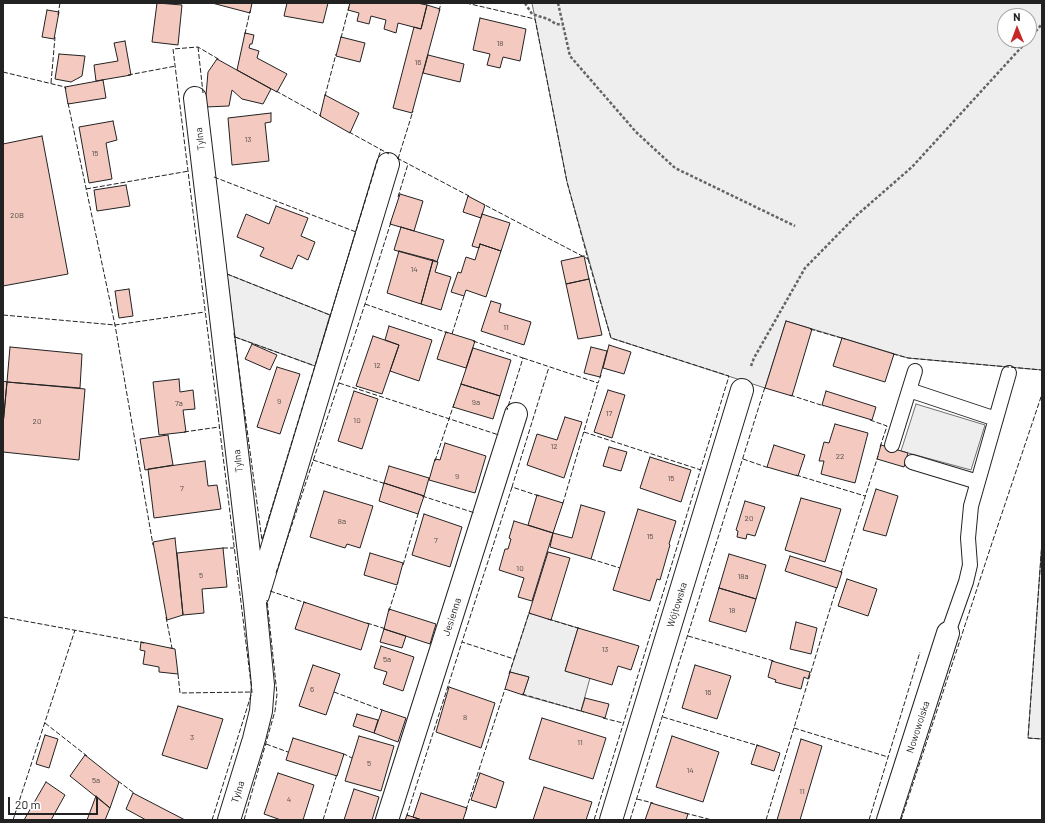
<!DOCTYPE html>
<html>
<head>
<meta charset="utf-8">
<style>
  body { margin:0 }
  #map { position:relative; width:1045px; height:823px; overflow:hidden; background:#fff; font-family:Barlow,sans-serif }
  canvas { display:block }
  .frame { position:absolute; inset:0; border:4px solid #222; pointer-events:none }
  .north { position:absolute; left:997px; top:8px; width:40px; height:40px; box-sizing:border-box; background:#fff; border:1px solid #a7a7a7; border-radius:50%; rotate:359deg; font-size:11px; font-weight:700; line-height:16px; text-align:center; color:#222 }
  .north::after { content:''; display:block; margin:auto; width:14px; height:18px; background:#c62828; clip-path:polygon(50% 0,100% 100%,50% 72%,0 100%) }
  .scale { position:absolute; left:8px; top:797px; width:90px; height:18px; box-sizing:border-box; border:2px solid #222; border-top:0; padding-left:5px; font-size:12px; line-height:14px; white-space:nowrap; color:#222; -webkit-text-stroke:3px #fff; paint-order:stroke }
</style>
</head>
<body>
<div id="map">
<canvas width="1045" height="823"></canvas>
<div class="frame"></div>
<div class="north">N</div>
<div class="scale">20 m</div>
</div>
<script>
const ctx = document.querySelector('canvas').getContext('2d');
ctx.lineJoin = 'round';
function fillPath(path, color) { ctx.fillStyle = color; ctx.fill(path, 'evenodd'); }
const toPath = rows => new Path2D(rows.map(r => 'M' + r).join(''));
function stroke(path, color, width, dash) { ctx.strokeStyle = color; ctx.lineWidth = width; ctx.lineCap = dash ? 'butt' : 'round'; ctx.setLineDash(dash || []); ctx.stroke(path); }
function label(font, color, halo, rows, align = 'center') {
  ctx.font = font + ' Barlow,sans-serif'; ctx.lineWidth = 3; ctx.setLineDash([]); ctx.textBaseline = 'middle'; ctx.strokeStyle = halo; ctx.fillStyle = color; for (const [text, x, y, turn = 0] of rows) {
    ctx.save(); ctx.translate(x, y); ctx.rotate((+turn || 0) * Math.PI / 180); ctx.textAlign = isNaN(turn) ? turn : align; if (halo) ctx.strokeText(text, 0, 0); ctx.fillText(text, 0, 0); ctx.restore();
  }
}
const green = toPath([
  [532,3,1042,3,1042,370,908,358,786,321,765,388,611,338,567,182,532,3],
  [1005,16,1029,16,1029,40,1005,40,1005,16],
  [227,274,330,315,315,366,235,337,227,274],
  [916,404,985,425,971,470,901,451,916,404],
  [1042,541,1042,739,1028,738,1042,541],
  [529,613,578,628,565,671,590,678,581,711,523,695,529,677,510,672,529,613]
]);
const building = toPath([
  [157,3,182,5,178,45,152,42,157,3],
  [212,3,252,3,250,13,212,3],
  [287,3,328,3,323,23,284,16,287,3],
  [350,3,417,3,427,5,421,29,398,23,396,33,384,29,386,20,371,16,369,24,357,21,359,13,348,10,350,3],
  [427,5,440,9,412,113,393,108,414,27,421,29,427,5],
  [47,10,59,12,54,39,42,37,47,10],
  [480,18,526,29,520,61,503,57,500,68,487,65,490,54,473,50,480,18],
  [245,33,254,35,252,44,250,44,249,48,259,51,257,58,287,74,277,92,237,70,245,33],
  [341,37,365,43,360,62,336,56,341,37],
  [125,41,131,75,96,81,94,65,118,61,114,43,125,41],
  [59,54,85,56,82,76,71,82,55,79,59,54],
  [428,55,464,64,460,82,423,73,428,55],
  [217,59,271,89,263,104,242,99,232,90,229,106,205,107,208,72,217,59],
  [103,80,106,98,68,104,65,87,103,80],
  [325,95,359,113,350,133,320,116,325,95],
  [271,113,271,122,265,123,269,161,232,165,228,118,271,113],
  [113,121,117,140,106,143,112,179,89,183,79,127,113,121],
  [42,136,68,274,3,286,3,144,42,136],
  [126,185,130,206,97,211,94,190,126,185],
  [400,194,423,201,414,231,390,224,400,194],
  [468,196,485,205,481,218,463,212,468,196],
  [276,206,308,218,301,236,315,242,308,260,298,255,292,269,260,256,264,248,237,237,246,214,269,224,276,206],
  [482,214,510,223,501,251,480,244,479,248,472,246,482,214],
  [401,227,444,240,437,262,394,250,401,227],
  [480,244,501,251,486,297,466,290,464,296,451,292,458,272,461,273,466,257,475,260,480,244],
  [399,251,433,260,421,304,387,293,399,251],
  [584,256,589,279,566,284,561,261,584,256],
  [433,260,438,262,435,272,451,277,441,310,421,304,433,260],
  [589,279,602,335,578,339,566,284,589,279],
  [129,289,133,316,119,318,115,291,129,289],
  [491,301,501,304,499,312,531,322,524,345,481,331,491,301],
  [786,321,812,329,792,396,765,388,786,321],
  [389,326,432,340,419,381,390,371,399,345,385,340,389,326],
  [446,332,475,341,466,368,437,359,446,332],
  [373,336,399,345,382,394,356,386,373,336],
  [842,338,894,354,885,382,833,366,842,338],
  [252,344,277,355,270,370,245,359,252,344],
  [609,345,631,352,624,374,603,368,609,345],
  [10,347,82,354,80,388,7,382,10,347],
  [591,347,607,351,600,377,584,373,591,347],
  [473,348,511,360,500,396,461,384,473,348],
  [277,367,300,374,280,434,257,427,277,367],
  [179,379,180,392,193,390,195,409,183,410,186,432,159,435,153,382,179,379],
  [3,381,7,382,3,425,3,381],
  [7,382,85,389,79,460,3,452,3,425,7,382],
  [461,384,500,396,493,419,453,407,461,384],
  [608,390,625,395,612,438,594,432,608,390],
  [354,391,378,399,362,449,338,441,354,391],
  [826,391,876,407,872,420,822,405,826,391],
  [565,417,582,422,564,478,527,465,537,434,557,440,565,417],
  [835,424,868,433,855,483,821,474,824,461,819,461,824,442,829,443,835,424],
  [168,435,173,465,145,470,140,439,168,435],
  [445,443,486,456,475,493,429,480,435,459,440,460,445,443],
  [774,445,805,455,798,476,767,467,774,445],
  [881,445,908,453,904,467,877,459,881,445],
  [609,447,627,452,621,471,603,466,609,447],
  [650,457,691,470,681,502,640,488,650,457],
  [205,461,208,486,217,485,221,509,154,518,148,469,205,461],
  [389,466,429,478,424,496,384,483,389,466],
  [384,483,424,496,418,514,379,501,384,483],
  [876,489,898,496,886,536,863,530,876,489],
  [324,491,373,506,360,548,347,544,345,548,310,537,324,491],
  [537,495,563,503,553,533,528,525,537,495],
  [801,498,841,509,825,562,785,550,801,498],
  [745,501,765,507,755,536,747,534,746,539,737,537,738,531,736,530,745,501],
  [581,505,605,512,591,559,550,547,553,533,572,538,581,505],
  [638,509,676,521,669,544,670,545,660,580,657,579,650,601,613,590,638,509],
  [424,514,462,527,450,567,412,555,424,514],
  [514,521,553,533,532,601,518,597,524,578,499,570,505,549,508,549,511,539,509,538,514,521],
  [175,538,183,615,167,620,153,542,175,538],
  [223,548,227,587,202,589,204,613,183,615,177,553,223,548],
  [548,552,570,558,551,620,529,613,548,552],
  [370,553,403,563,397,585,364,575,370,553],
  [729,554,766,565,756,599,719,588,729,554],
  [790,556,842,572,837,588,785,571,790,556],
  [847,579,877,589,868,616,838,606,847,579],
  [719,588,756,599,746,632,709,621,719,588],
  [304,602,369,624,361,650,295,629,304,602],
  [389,609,436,624,430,644,384,629,389,609],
  [796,622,817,628,811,654,790,649,796,622],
  [578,628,639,646,631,670,618,666,612,685,565,671,578,628],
  [384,629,406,636,402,648,380,642,384,629],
  [141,642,175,649,178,674,159,672,159,667,143,664,145,651,140,650,141,642],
  [381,646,414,657,403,691,383,684,387,672,374,668,381,646],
  [772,661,810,672,808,679,804,677,801,689,775,682,776,680,768,677,772,661],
  [313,665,340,674,326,715,299,706,313,665],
  [695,665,731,676,717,719,682,708,695,665],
  [510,672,529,677,523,695,505,689,510,672],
  [449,687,495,703,481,748,436,732,449,687],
  [585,698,609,704,605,718,581,711,585,698],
  [178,706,223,719,207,769,162,755,178,706],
  [382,710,406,718,398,742,374,733,382,710],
  [357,714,378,720,374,733,353,726,357,714],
  [542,718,606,738,593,779,529,759,542,718],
  [45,735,58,739,49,768,36,764,45,735],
  [359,736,394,746,381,791,345,781,359,736],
  [672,736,719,752,703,802,656,787,672,736],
  [293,738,344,754,337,776,286,760,293,738],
  [801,739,822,746,800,820,777,820,801,739],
  [757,745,780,753,774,771,751,764,757,745],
  [85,755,119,782,110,808,70,776,85,755],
  [278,773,314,785,303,820,281,820,264,814,278,773],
  [480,773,504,782,496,808,471,800,480,773],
  [46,782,65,795,51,820,24,820,46,782],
  [544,787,592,802,586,820,533,820,544,787],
  [354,789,379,797,372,820,344,820,354,789],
  [133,793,185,820,146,820,126,809,133,793],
  [421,793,467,808,463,820,422,820,413,817,421,793],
  [96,796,110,808,105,820,87,820,96,796],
  [651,803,688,814,686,820,645,820,651,803],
  [407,815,422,820,405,820,407,815]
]);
const path = toPath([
  [525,3,532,14,548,19,556,24,563,25],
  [558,3,570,56,636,132,675,168,795,226],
  [1029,39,1042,24],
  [751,366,754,358,805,268,857,215,912,167,1028,40]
]);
const lane = toPath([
  [909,390,996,419],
  [892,445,915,371],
  [912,462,978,482],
  [948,633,966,582,970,565,968,538,971,506,1009,373]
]);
const street = toPath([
  [195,98,255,604,263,685,261,711,254,739,229,820],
  [258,595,388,164],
  [387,820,516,414],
  [611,820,742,390],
  [888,820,948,633]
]);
const fence = toPath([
  [466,3,535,19,567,182,588,259,483,204],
  [439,11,441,3],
  [58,15,60,3],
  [245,34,250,11],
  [341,38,349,7],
  [198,47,203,93],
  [3,72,65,87,66,89],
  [128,75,176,66],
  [51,83,55,37],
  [276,91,321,116],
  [325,96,336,54],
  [68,103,115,325,153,545],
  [349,132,389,154],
  [397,158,469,196],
  [398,159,413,111],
  [214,177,356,232],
  [86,189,189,171],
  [398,197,408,164],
  [588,259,611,338,729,376,594,820],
  [227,274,330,315],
  [365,304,448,333],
  [3,315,115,325,205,312],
  [810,329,845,339],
  [234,333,262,540,381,149],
  [452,334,464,296],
  [235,337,315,366],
  [473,341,523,358,507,410],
  [893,354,908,358,1042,370],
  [523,358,598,383,601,375],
  [339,383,499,435],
  [790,395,824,406],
  [870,420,887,426,880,447],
  [184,432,219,427],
  [584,432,701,470],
  [743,459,769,468],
  [313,460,386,484],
  [435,461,454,404],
  [796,475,865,496],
  [512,487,462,642,514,659,529,613,531,614],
  [422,496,475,513],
  [539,496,512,487,549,367],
  [562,503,563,503,598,383],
  [1042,542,1028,738,1042,739],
  [223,548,234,548],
  [591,559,620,568],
  [403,565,419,511],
  [276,573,365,304,391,222],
  [841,573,878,456],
  [270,591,306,603],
  [389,611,398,582],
  [3,617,144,643],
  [166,617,172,648,169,648],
  [548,619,581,629],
  [367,623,386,629],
  [688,636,774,661],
  [178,674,180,693,252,692],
  [509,674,514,659],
  [334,692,382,710],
  [522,694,584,712],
  [663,717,759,746],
  [603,718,623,723],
  [45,723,87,756],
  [794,728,888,757],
  [266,744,288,752],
  [343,755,344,754,352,758],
  [118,781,134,793],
  [637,799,653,803],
  [466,810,505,689],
  [685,813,712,820],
  [409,816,407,815,462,642],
  [13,820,75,630],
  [212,820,252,692,173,49,198,47,220,60],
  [244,820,275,711,277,694,267,600],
  [323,820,337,774],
  [630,820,765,387],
  [766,820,837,586],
  [869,820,920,652],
  [901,820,992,543,1042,394]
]);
const numberNames = [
  ["18",500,43],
  ["16",418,62],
  ["13",248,139],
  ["15",95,153],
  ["20B",17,215],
  ["14",414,269],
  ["11",506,327],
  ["12",377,365],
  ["9",279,401],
  ["9a",476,402],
  ["7a",179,403],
  ["17",609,413],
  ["10",357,420],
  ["20",37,421],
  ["12",554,446],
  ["22",840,456],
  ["9",457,476],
  ["15",671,478],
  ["7",182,488],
  ["20",749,518],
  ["8a",342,521],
  ["15",650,536],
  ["7",436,540],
  ["10",520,568],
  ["5",201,575],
  ["18a",743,576],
  ["18",732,610],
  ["13",605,649],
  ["5a",387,659],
  ["6",312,689],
  ["16",708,692],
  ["8",465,717],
  ["3",192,737],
  ["11",580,742],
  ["5",369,763],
  ["14",690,770],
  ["5a",96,780],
  ["11",802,791],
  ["4",289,799]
];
const streetNames = [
  ["Tylna",200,139,-97],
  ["Tylna",238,461,-97],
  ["Wójtowska",677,605,-73],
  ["Jesienna",452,617,-72],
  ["Nowowolska",918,727,-72],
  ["Tylna",238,792,-72]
];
fillPath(green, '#eee');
stroke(green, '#6f6f6f', 1);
fillPath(building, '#f3c9c0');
stroke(building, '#222', 1);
stroke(lane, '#222', 16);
stroke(street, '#222', 24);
stroke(path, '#646464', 2.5, [3, 2]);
stroke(lane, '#fff', 14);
stroke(street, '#fff', 22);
stroke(fence, '#222', 1, [5, 2]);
label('8px', '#564c4a', null, numberNames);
label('10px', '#222', '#fff', streetNames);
</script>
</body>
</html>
